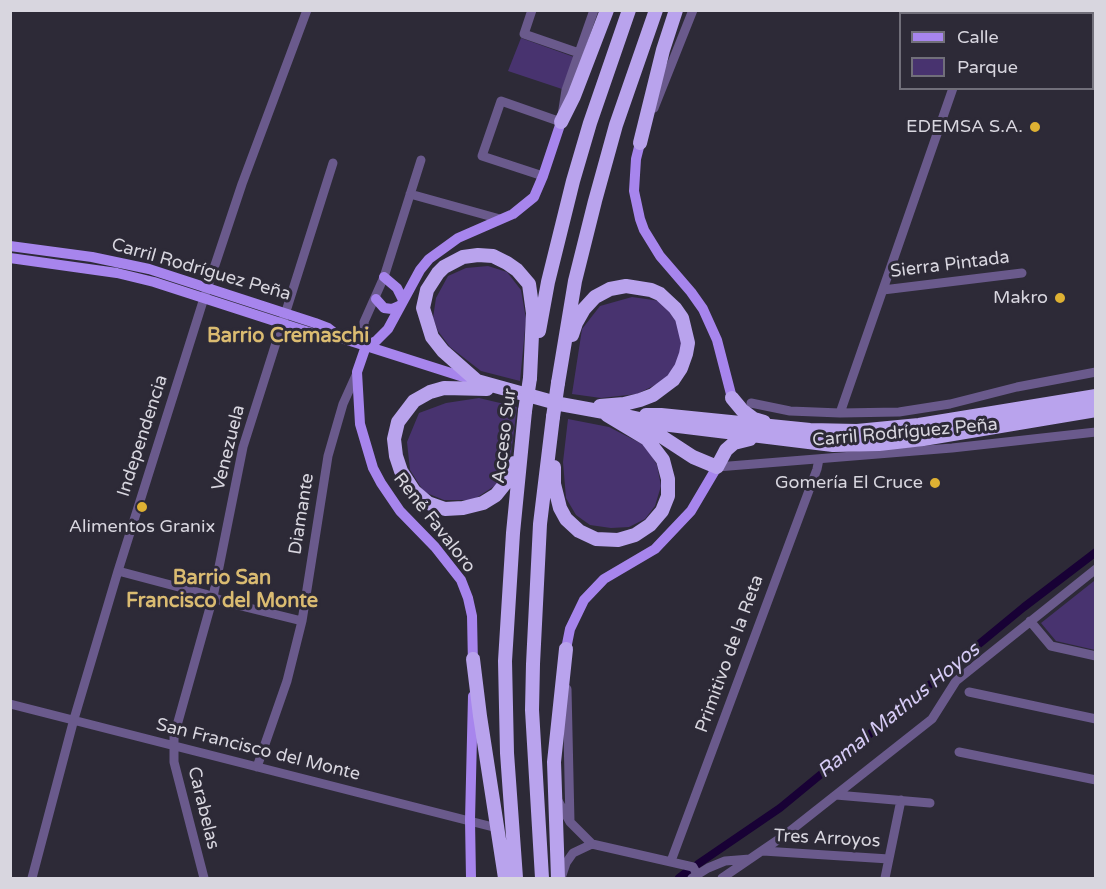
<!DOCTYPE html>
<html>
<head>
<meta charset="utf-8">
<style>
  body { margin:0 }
  #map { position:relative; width:1106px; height:889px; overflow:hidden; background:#2d2a37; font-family:"Varela Round",sans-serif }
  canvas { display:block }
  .frame { position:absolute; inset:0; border:12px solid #d8d6df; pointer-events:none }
  .legend { position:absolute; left:899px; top:12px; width:195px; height:78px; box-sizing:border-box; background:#2d2a37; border:2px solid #716f7a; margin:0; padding:8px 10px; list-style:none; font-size:18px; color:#d8d6df }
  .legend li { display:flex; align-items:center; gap:12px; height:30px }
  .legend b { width:30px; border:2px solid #716f7a }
</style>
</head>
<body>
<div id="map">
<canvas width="1106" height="889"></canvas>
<div class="frame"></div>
<ul class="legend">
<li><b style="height:8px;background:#a785ed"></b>Calle</li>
<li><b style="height:16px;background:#48336f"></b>Parque</li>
</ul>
</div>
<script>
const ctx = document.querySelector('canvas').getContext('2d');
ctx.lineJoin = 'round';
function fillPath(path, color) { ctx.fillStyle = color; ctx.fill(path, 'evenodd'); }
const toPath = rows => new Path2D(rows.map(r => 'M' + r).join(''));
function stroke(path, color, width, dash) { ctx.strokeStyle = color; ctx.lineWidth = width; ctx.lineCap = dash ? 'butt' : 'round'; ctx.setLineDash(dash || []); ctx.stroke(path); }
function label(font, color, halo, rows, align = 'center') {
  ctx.font = font + ' "Varela Round",sans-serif'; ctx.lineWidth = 6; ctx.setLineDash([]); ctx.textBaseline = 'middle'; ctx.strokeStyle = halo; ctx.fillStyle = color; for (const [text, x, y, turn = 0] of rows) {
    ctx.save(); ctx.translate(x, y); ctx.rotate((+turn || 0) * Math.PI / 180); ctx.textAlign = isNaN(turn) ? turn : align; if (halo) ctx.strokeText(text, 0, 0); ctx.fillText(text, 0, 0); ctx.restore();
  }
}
const green = toPath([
  [521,38,574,57,562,89,508,71],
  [488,266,507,272,521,290,526,319,520,381,481,371,450,347,438,331,433,318,436,298,448,276,466,268],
  [632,297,660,301,677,319,682,335,682,351,676,366,663,381,637,394,601,398,572,394,582,329,600,306],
  [479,398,517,407,511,454,496,485,473,500,444,500,424,492,410,470,407,442,419,413,446,403],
  [568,419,609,427,646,446,657,465,661,486,655,506,645,519,629,527,611,528,590,525,576,515,566,498,563,462],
  [1094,581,1096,583,1095,650,1056,641,1041,623]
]);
const canal = toPath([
  [698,864,780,808,1024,607,1096,552],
  [679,878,688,871]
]);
const minor = toPath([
  [532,10,524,34,579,53],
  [979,14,980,10],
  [654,108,693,10],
  [543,176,482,156,501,101,561,122,566,90,594,10],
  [410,194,500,219],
  [883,290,1022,273],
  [366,346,364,322,384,277,421,160],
  [751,403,790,411,840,413,899,412,950,404,1017,387,1096,372],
  [840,413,953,88],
  [717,467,952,448,1096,432],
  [118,571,205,594,225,602,302,621],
  [1030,621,1051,646,1096,656],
  [567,689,570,822],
  [969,692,1096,719],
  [10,704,497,828],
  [959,752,1096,780],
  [257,767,287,681,302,621,328,456,343,404,357,373],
  [836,795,930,803],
  [557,799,570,822,592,844],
  [763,851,889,859],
  [671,861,817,469,819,459],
  [32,878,74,719,118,571,204,298,242,184,307,10],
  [204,878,174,762,174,736,213,597,243,447,333,163],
  [561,878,566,863,573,853,592,844,693,867,697,874],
  [692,878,708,868,725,861,750,859],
  [722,878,785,835,932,719,956,681,1096,569],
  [885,878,901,800]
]);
const major = toPath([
  [640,143,636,159,634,191,640,219,644,230,660,256,691,292,703,309,717,340,732,398],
  [10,246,92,257,149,269,315,323,328,328,341,338],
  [10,258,117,273,154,282,324,337,341,338,476,381],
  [384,277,397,288,403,300],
  [376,299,384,308,392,309,401,305],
  [566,649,570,629,584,600,604,579,655,549,691,511,717,467],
  [473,665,472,616,468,598,461,580,435,547,400,511,381,483,373,468,360,424,357,372,366,346,376,341,388,329,420,270,429,259,458,238,513,214,534,197,543,176,561,122],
  [471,878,470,820,473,696]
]);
const highway = toPath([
  [561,122,574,96,607,10],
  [640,143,663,50,676,10],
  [539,331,548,282,573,181,590,123,629,10],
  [572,335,576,323,584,309,595,297,610,289,626,286,651,290,660,294,675,308,682,318,688,343,686,354,681,368,673,380,653,395,640,400,624,404,600,406],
  [530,378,533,313,529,284,517,270,507,263,493,256,478,255,463,257,444,267,438,273,427,290,423,308,432,337,443,351,477,381,560,404,626,416,662,424,833,445,879,444,923,439,1096,410],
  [558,383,575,281,595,201,616,125,656,10],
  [487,389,444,388,430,392,414,401,398,422,394,439,396,456,401,471,414,491,428,503,445,509,463,508,483,503,496,495,508,480,514,463],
  [732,398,742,410,754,419,764,422],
  [646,415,661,415,810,430,857,431,919,425,1096,396],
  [644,425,693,457,717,467,726,450,734,443,750,439],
  [554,467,554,484,560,508,566,519,579,531,596,539,618,540,635,535,650,525,662,511,668,496,668,479,663,460,647,439,607,415],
  [473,659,480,716,505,878],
  [516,878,507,753,505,661,513,533,525,411],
  [542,878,532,710,533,664,540,524,553,417],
  [558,878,554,762,566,649]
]);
const highwayBridge = toPath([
  [525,411,530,378],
  [553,417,558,383]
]);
const markers = [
  [1035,127,6,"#deb133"],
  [1060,298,6,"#deb133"],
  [935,483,6,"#deb133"],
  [142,507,6,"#deb133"]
];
const poiNames = [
  ["EDEMSA S.A.",1023,127],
  ["Makro",1048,298],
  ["Gomería El Cruce",923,483],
  ["Alimentos Granix",142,527,"center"]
];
const streetNames = [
  ["Sierra Pintada",950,265,-7],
  ["Carril Rodríguez Peña",201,270,16],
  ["Carril Rodríguez Peña",905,433,-5],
  ["Independencia",143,436,-72],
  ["Acceso Sur",505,436,-83],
  ["Venezuela",229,448,-76],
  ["Diamante",302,514,-81],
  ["René Favaloro",434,523,52],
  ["Primitivo de la Reta",730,654,-70],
  ["San Francisco del Monte",258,750,14],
  ["Carabelas",203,808,76],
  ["Tres Arroyos",827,839,3]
];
const neighbourhoodNames = [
  ["Barrio Cremaschi",288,337],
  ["Barrio San",222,579],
  ["Francisco del Monte",222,602]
];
const waterNames = [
  ["Ramal Mathus Hoyos",899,711,-39]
];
fillPath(green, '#48336f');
stroke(canal, '#180135', 8);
stroke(minor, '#6a5a8c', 9);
stroke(major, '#a785ed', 10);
stroke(highway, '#b9a3ed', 14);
stroke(highwayBridge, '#b9a3ed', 14);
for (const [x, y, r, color] of markers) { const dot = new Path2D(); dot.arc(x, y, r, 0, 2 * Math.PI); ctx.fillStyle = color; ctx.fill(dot); stroke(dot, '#2d2a37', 2); }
label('18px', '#d8d6df', '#2d2a37', poiNames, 'right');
label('18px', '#d8d6df', '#2d2a37', streetNames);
label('bold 20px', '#dabb71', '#2d2a37', neighbourhoodNames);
label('italic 20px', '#d6cbf5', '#2d2a37', waterNames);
</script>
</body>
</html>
